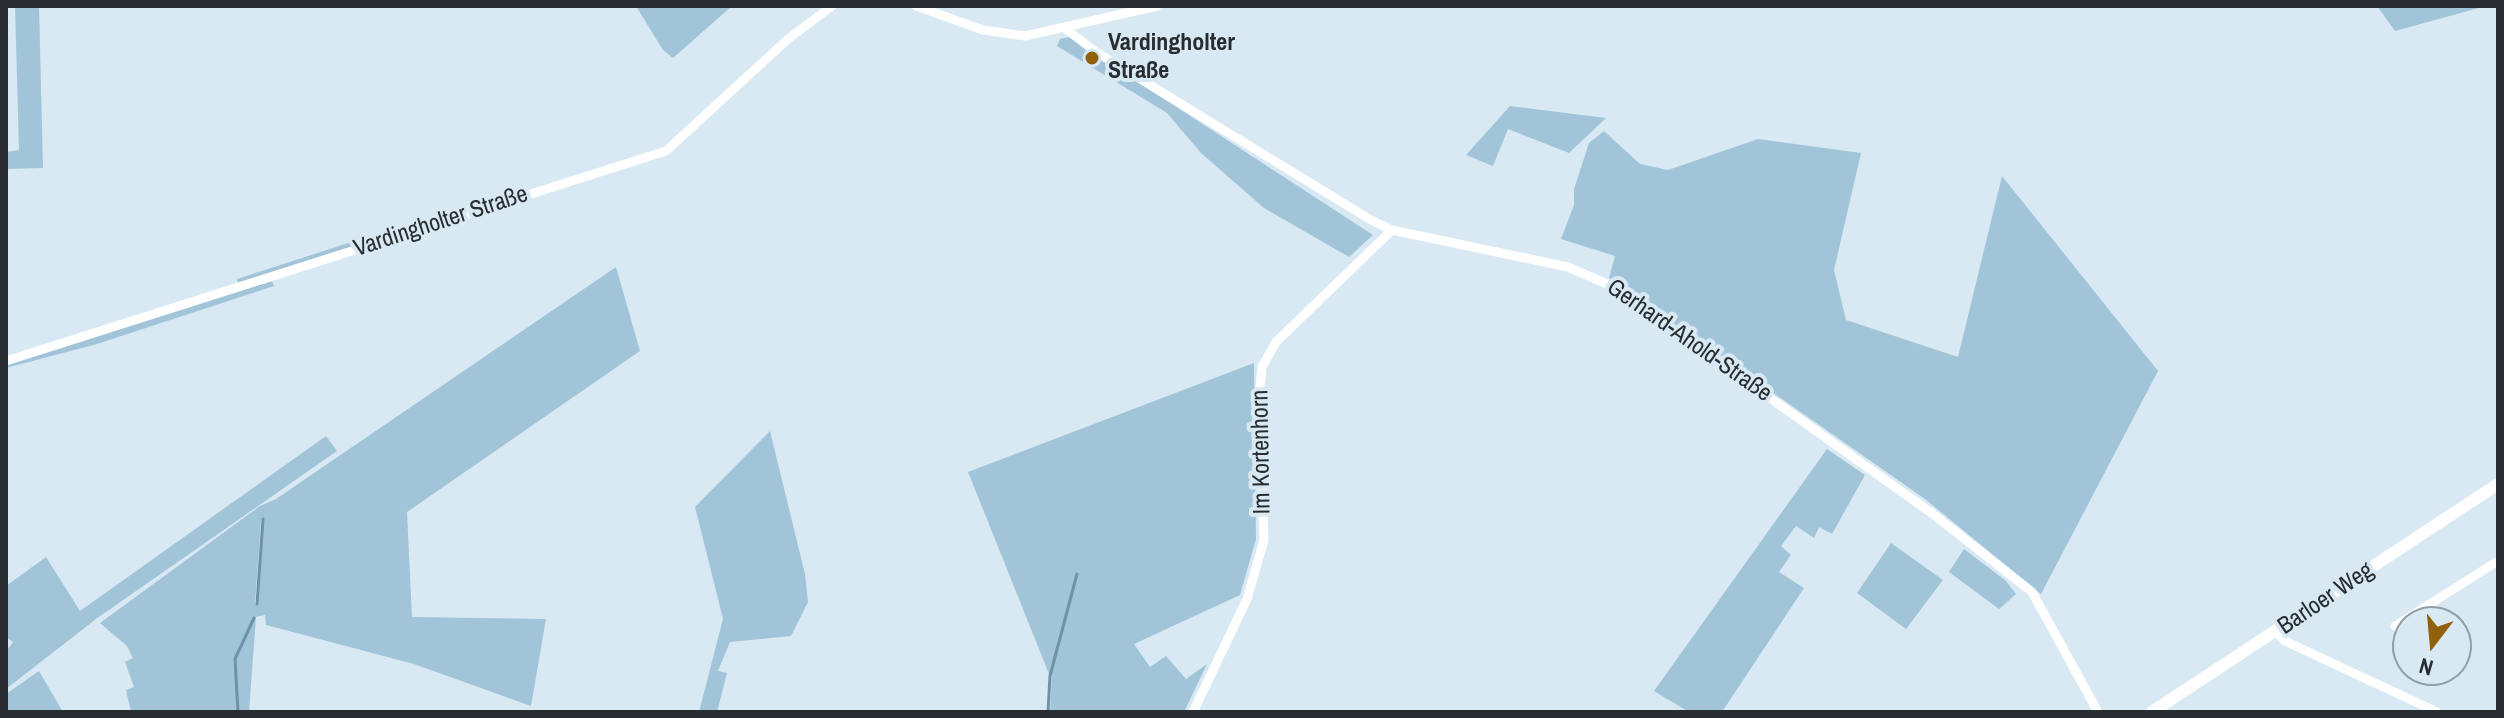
<!DOCTYPE html>
<html>
<head>
<meta charset="utf-8">
<style>
  body { margin:0 }
  #map { position:relative; width:2504px; height:718px; overflow:hidden; background:#d8e9f3; font-family:"Archivo Narrow",sans-serif }
  canvas { display:block }
  .frame { position:absolute; inset:0; border:8px solid #272d31; pointer-events:none }
  .north { position:absolute; left:2392px; top:606px; width:80px; height:80px; box-sizing:border-box; background:#d8e9f3; border:2px solid #919ea5; border-radius:50%; rotate:196deg; font-size:22px; font-weight:700; line-height:32px; text-align:center; color:#272d31 }
  .north::after { content:''; display:block; margin:auto; width:28px; height:36px; background:#90600b; clip-path:polygon(50% 0,100% 100%,50% 72%,0 100%) }
</style>
</head>
<body>
<div id="map">
<canvas width="2504" height="718"></canvas>
<div class="frame"></div>
<div class="north">N</div>
</div>
<script>
const ctx = document.querySelector('canvas').getContext('2d');
ctx.lineJoin = 'round';
function fillPath(path, color) { ctx.fillStyle = color; ctx.fill(path, 'evenodd'); }
const toPath = rows => new Path2D(rows.map(r => 'M' + r).join(''));
function stroke(path, color, width, dash) { ctx.strokeStyle = color; ctx.lineWidth = width; ctx.lineCap = dash ? 'butt' : 'round'; ctx.setLineDash(dash || []); ctx.stroke(path); }
function label(font, color, halo, rows, align = 'center') {
  ctx.font = font + ' "Archivo Narrow",sans-serif'; ctx.lineWidth = 8; ctx.setLineDash([]); ctx.textBaseline = 'middle'; ctx.strokeStyle = halo; ctx.fillStyle = color; for (const [text, x, y, turn = 0] of rows) {
    ctx.save(); ctx.translate(x, y); ctx.rotate((+turn || 0) * Math.PI / 180); ctx.textAlign = isNaN(turn) ? turn : align; if (halo) ctx.strokeText(text, 0, 0); ctx.fillText(text, 0, 0); ctx.restore();
  }
}
const green = toPath([
  [15,6,39,6,43,168,6,169,6,152,19,150],
  [636,6,732,6,673,58,663,50],
  [2377,6,2486,6,2395,31],
  [1069,37,1373,235,1349,257,1264,208,1201,153,1167,113,1057,46,1060,39],
  [1510,106,1606,118,1569,153,1508,129,1493,166,1466,155],
  [1604,131,1640,164,1668,170,1758,139,1861,153,1834,270,1846,320,1958,357,2002,176,2158,371,2041,594,1925,499,1609,278,1615,256,1561,239,1574,205,1574,189,1589,143],
  [364,238,365,243,238,283,237,279],
  [616,267,640,351,407,512,412,617,546,619,531,706,414,664,266,625,265,615,256,617,249,712,131,712,126,690,134,687,125,662,133,658,127,646,100,623,260,506,276,499],
  [264,518,258,604,255,604,261,520],
  [272,281,274,286,97,344,6,368,6,364],
  [1254,363,1256,539,1240,595,1134,644,1150,667,1166,656,1186,679,1207,664,1184,712,1050,712,1052,674,1049,674,968,472],
  [770,431,805,574,808,602,791,636,730,642,718,671,727,673,717,712,699,712,723,619,695,507],
  [326,436,337,451,96,619,6,689,6,651,13,642,6,637,6,586,46,557,80,611],
  [1827,449,1865,475,1832,534,1819,527,1814,538,1796,526,1781,546,1791,555,1779,572,1804,588,1722,712,1689,712,1654,691],
  [1891,543,1943,580,1906,629,1857,593],
  [1964,549,2006,581,2016,594,1999,609,1949,572],
  [39,671,63,712,6,712,6,694]
]);
const stream = toPath([
  [257,604,263,519],
  [238,712,235,659,254,618],
  [1048,712,1050,676,1077,574]
]);
const minor = toPath([
  [916,6,983,30,1025,36,1157,6],
  [1066,29,1096,52,1371,220,1392,230,1568,267,1614,287,1933,514,2032,592,2098,712],
  [6,361,666,151,788,39,832,6],
  [2395,626,2498,561],
  [2276,632,2285,641,2437,712],
  [1193,712,1247,599,1264,540,1259,398,1262,367,1276,342,1392,230]
]);
const tertiary = toPath([
  [2152,712,2498,484]
]);
const markers = [
  [1092,58,8,"#90600b"]
];
const poiNames = [
  ["Vardingholter",1108,44],
  ["Straße",1108,72]
];
const streetNames = [
  ["Vardingholter Straße",441,222,-18],
  ["Gerhard-Ahold-Straße",1689,341,35],
  ["Im Kortenhorn",1262,452,-91],
  ["Barloer Weg",2326,599,-34]
];
fillPath(green, '#a1c4d9');
stroke(stream, '#6d93a9', 3);
stroke(minor, '#fff', 9);
stroke(tertiary, '#fff', 12);
for (const [x, y, r, color] of markers) { const dot = new Path2D(); dot.arc(x, y, r, 0, 2 * Math.PI); ctx.fillStyle = color; ctx.fill(dot); stroke(dot, '#d8e9f3', 3); }
label('bold 24px', '#272d31', '#d8e9f3', poiNames, 'left');
label('24px', '#272d31', '#d8e9f3', streetNames);
</script>
</body>
</html>
